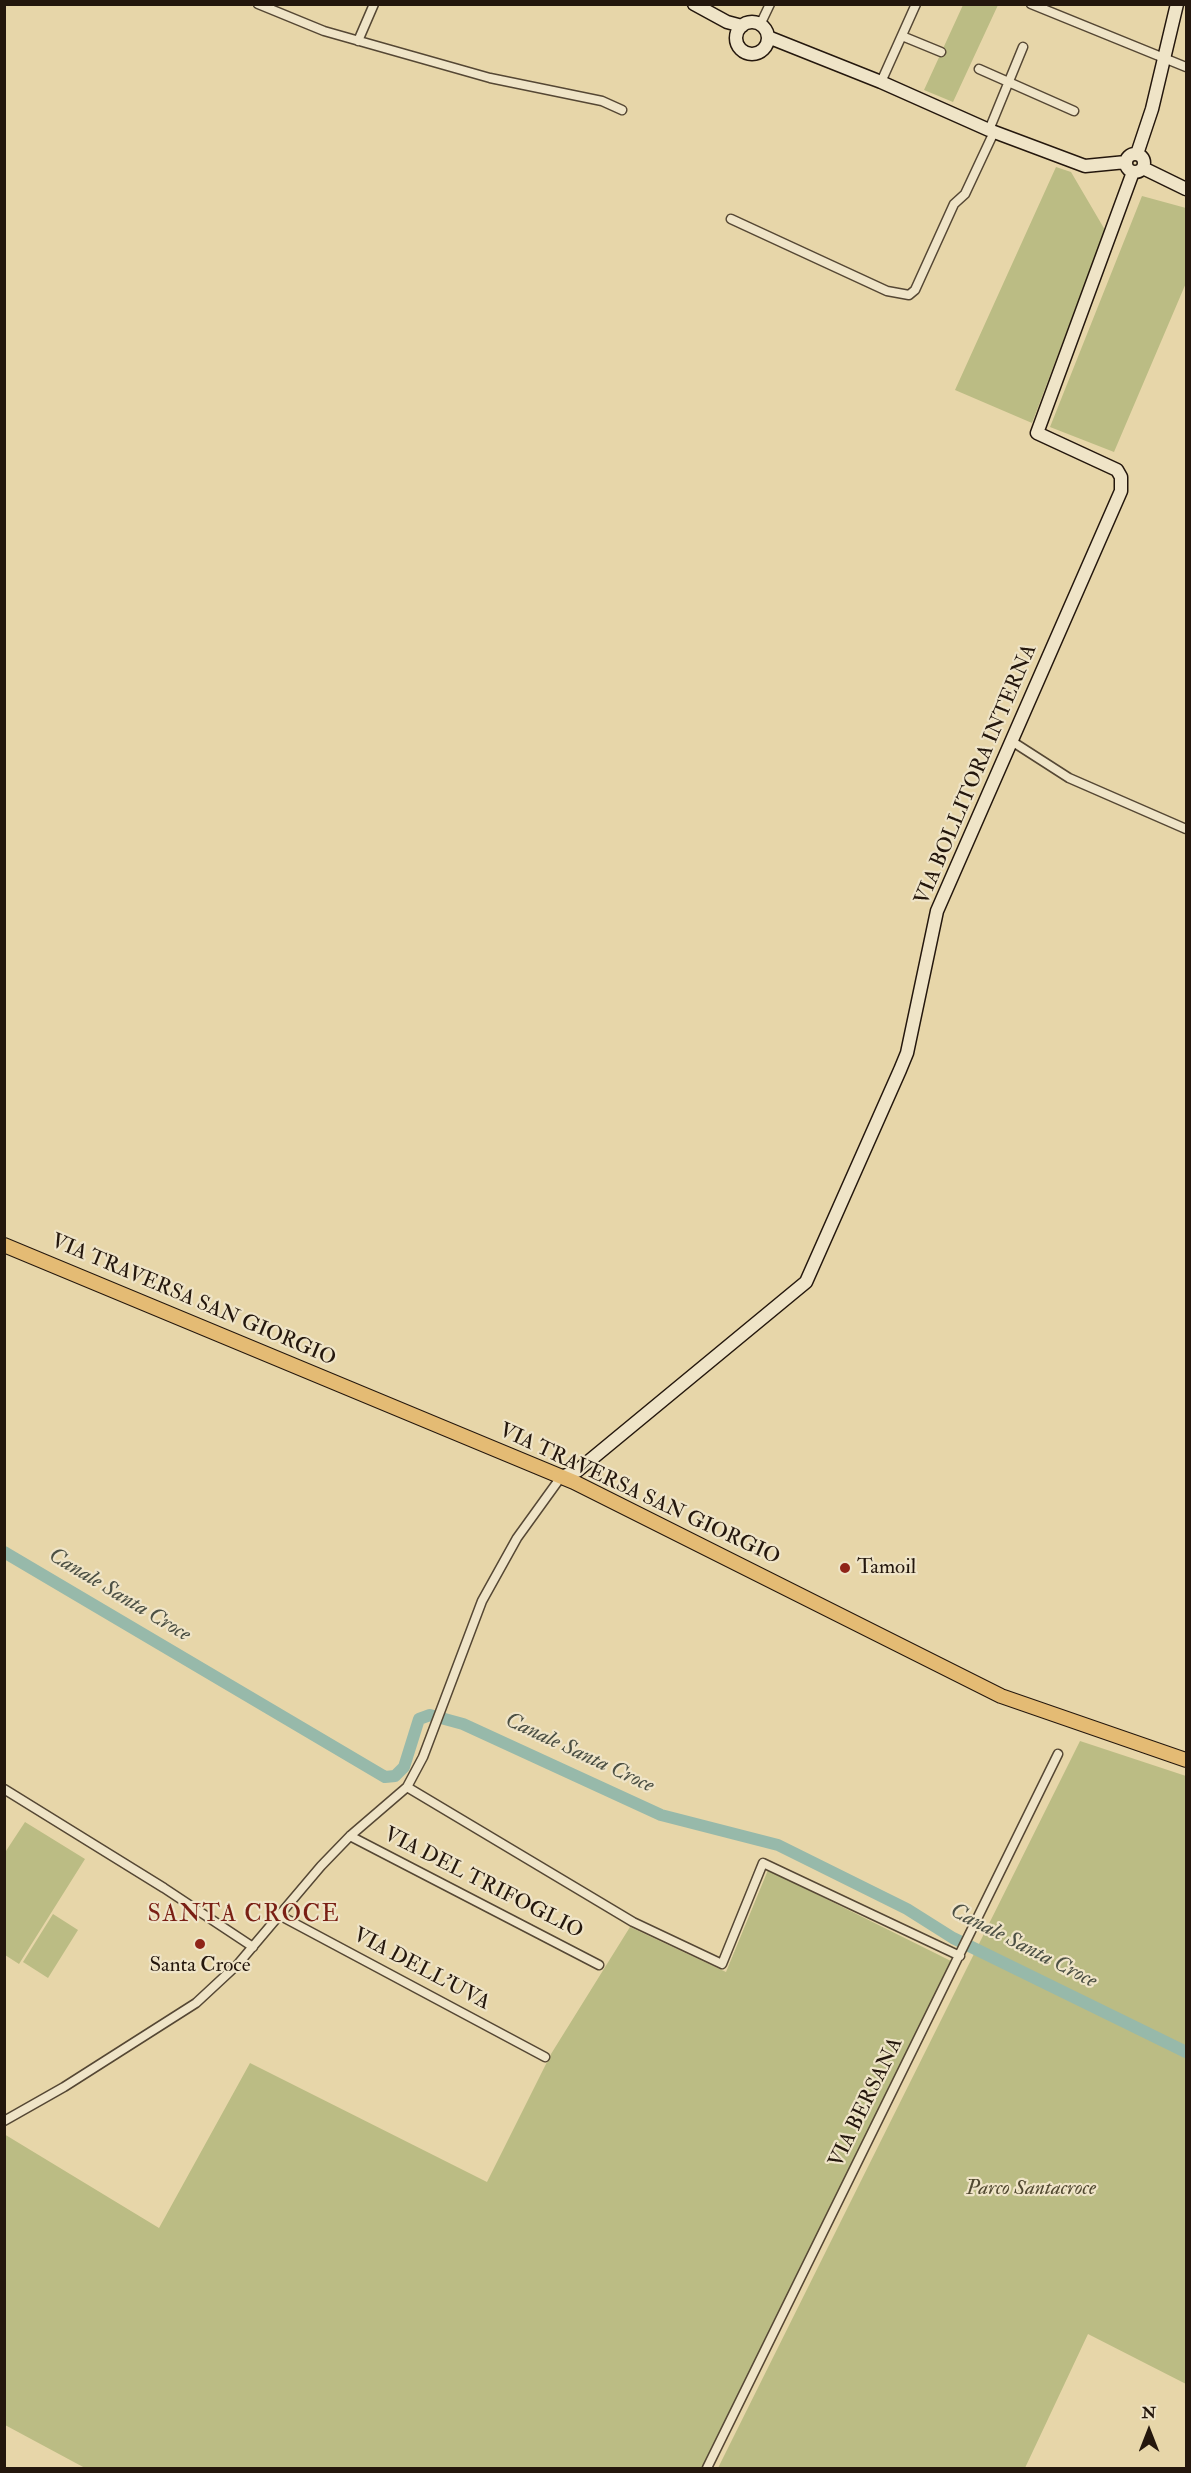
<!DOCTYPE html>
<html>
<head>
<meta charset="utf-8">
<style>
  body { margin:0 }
  #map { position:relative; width:1191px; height:2473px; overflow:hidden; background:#e7d6a9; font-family:"IM FELL Double Pica",serif }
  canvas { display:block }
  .frame { position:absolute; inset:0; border:6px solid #24170d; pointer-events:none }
  .north { position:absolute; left:1119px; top:2401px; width:60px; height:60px; -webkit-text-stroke:4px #efe4c7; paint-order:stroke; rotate:0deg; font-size:16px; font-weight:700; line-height:24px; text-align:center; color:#24170d }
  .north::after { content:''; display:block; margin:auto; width:21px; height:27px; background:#24170d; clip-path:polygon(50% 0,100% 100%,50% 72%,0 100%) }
</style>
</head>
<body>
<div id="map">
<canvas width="1191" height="2473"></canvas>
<div class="frame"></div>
<div class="north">N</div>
</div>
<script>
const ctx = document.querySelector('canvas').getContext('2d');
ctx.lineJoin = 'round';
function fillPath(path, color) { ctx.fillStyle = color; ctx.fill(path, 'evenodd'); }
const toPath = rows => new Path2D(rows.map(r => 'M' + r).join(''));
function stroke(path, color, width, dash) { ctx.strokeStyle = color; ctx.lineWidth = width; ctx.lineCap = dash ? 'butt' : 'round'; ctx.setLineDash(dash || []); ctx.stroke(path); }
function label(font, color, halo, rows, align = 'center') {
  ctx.font = font + ' "IM FELL Double Pica",serif'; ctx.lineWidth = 4.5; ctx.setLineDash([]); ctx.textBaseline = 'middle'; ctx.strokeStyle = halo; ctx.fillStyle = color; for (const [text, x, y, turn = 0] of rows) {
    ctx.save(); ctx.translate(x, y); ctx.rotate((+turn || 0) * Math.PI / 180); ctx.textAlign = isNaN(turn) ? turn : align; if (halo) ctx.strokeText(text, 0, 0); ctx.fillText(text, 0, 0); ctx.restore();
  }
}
const green = toPath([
  [963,5,998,5,953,102,924,90],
  [1056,167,1071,172,1105,230,1032,423,955,390],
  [1142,196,1186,208,1186,283,1114,452,1050,427],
  [1080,1741,1186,1776,1186,2384,1088,2334,1025,2468,718,2468],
  [25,1822,85,1859,19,1964,5,1955,4,1854],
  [768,1870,951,1961,704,2468,85,2468,5,2425,4,2134,159,2228,250,2063,487,2182,551,2054,630,1927,726,1972],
  [53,1914,78,1930,48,1978,23,1962]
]);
const canal = toPath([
  [4,1552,385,1777,395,1776,404,1767,419,1719,430,1715,463,1724,661,1815,778,1845,907,1909,953,1938,1186,2052]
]);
const street = toPath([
  [258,4,324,31,490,78,602,101,622,110],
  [1031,4,1186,67],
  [760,25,770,4],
  [902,36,941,52],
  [358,41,374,4],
  [979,69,1074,111],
  [881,82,916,4],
  [989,130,1023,47],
  [731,219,887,291,909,295,915,290,954,204,965,194,994,132],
  [1013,742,1069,778,1186,829],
  [407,1787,633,1922,722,1964,763,1863,960,1956],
  [4,1789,164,1888,253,1947],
  [350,1836,599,1965],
  [279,1915,545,2057],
  [4,2121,64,2087,196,2003,238,1964,321,1866,350,1836,407,1787,423,1757,482,1601,517,1538,561,1477],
  [707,2468,1058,1754]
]);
const secondary = toPath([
  [694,4,727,22,742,26],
  '736 38a16 16 0 1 1 32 0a16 16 0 1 1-32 0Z',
  [768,37,881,82,989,130,1085,166,1126,162],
  '1126 163a9 9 0 1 1 18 0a9 9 0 1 1-18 0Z',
  [1137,154,1152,109,1177,4],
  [1143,168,1186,189],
  [561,1477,577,1471,806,1282,900,1070,907,1053,937,911,1121,491,1121,477,1117,470,1037,433,1133,172]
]);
const primary = toPath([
  [4,1245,574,1482,1001,1696,1186,1760]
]);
const markers = [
  [845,1568,6,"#8f2418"],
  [200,1944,6,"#8f2418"]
];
const streetNames = [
  ["VIA BOLLITORA INTERNA",977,775,-67],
  ["VIA TRAVERSA SAN GIORGIO",193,1301,23],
  ["VIA TRAVERSA SAN GIORGIO",639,1495,25],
  ["VIA DEL TRIFOGLIO",483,1884,27],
  ["VIA DELL'UVA",421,1970,28],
  ["VIA BERSANA",867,2103,-64]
];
const poiNames = [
  ["Tamoil",857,1568],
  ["Santa Croce",200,1966,"center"]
];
const parkNames = [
  ["Parco Santacroce",1031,2189]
];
const waterNames = [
  ["Canale Santa Croce",119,1596,31],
  ["Canale Santa Croce",579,1754,25],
  ["Canale Santa Croce",1023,1947,27]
];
const quarterNames = [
  ["SANTA CROCE",244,1916]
];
fillPath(green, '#bbbc84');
stroke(canal, '#97b9aa', 12);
stroke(street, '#554734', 11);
stroke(secondary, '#24170d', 15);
stroke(primary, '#24170d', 16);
stroke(street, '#efe4c7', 8);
stroke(secondary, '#efe4c7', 12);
stroke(primary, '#e4bb74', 14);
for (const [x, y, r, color] of markers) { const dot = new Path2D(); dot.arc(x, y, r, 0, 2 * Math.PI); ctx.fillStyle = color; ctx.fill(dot); stroke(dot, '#efe4c7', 2); }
label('21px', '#24170d', '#efe4c7', streetNames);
label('21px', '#24170d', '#efe4c7', poiNames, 'left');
label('italic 21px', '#514931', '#efe4c7', parkNames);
label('italic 22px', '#4c5044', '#efe4c7', waterNames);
ctx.letterSpacing = '1.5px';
label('24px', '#7a1f14', '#efe4c7', quarterNames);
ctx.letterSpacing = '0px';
</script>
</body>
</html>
